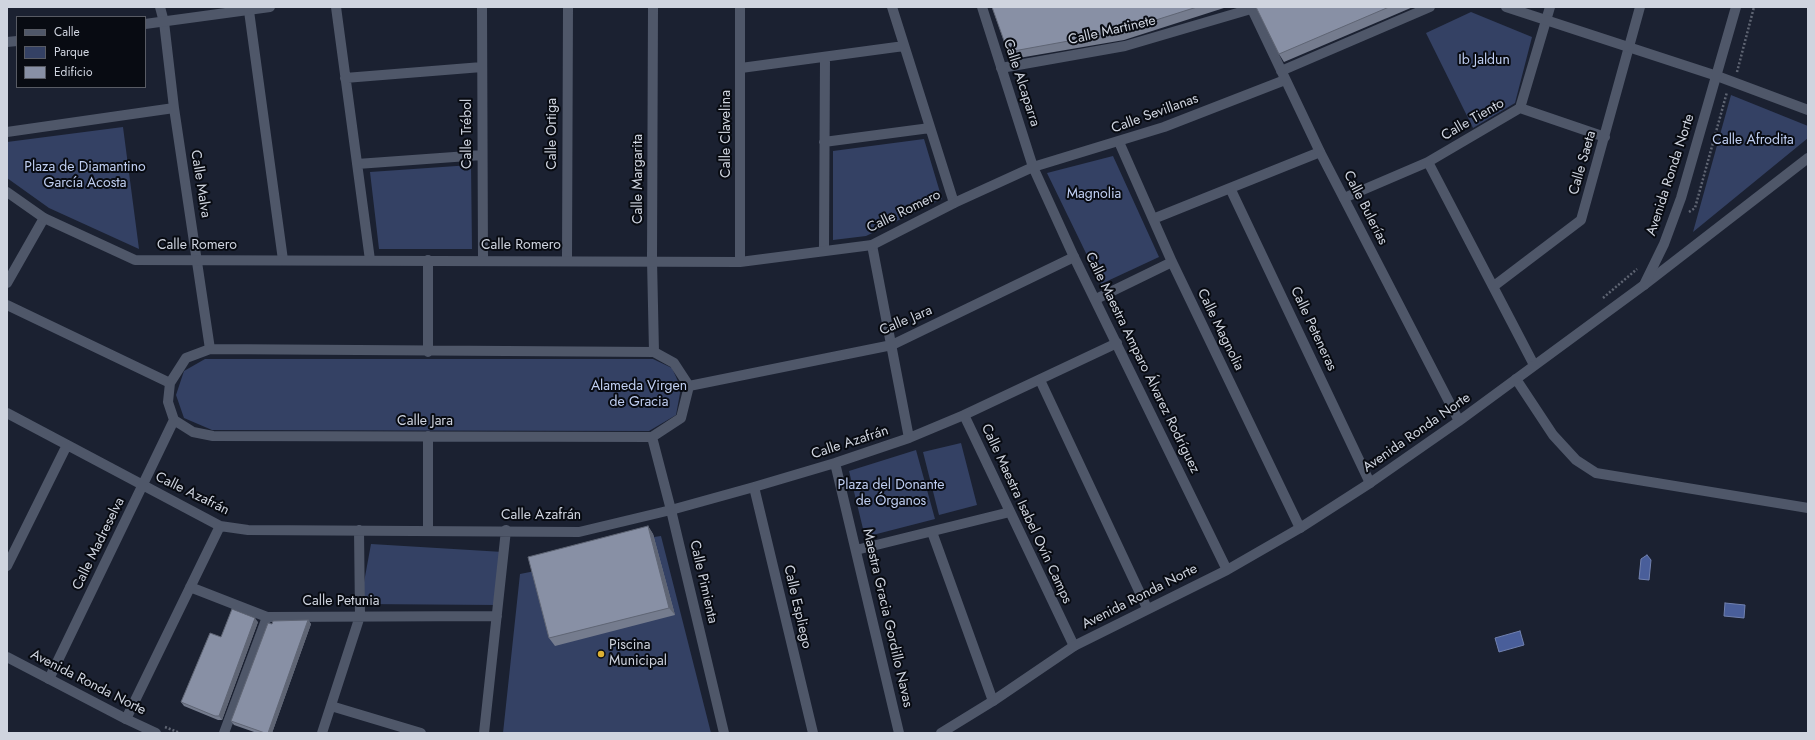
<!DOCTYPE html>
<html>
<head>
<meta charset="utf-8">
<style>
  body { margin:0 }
  #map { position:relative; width:1815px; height:740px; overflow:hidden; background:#1b2131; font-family:Jost,sans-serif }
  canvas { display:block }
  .frame { position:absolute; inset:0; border:8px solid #cfd4df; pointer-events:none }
  .legend { position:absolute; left:16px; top:16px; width:130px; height:72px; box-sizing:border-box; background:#080b12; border:1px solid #585b64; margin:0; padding:5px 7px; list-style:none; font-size:12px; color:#cfd4df }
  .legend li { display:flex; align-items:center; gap:8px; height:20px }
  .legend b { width:20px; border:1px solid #585b64 }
</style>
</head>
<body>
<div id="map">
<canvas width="1815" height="740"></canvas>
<div class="frame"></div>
<ul class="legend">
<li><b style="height:5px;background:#4f5769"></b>Calle</li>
<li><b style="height:11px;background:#344164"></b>Parque</li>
<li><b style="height:11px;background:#8890a5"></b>Edificio</li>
</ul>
</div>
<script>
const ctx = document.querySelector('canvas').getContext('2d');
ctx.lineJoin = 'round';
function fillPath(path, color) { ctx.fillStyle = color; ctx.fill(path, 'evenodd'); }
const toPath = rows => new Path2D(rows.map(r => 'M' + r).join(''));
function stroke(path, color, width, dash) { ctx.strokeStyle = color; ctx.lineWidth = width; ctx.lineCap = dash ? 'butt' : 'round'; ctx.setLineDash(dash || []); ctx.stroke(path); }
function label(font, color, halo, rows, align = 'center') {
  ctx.font = font + ' Jost,sans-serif'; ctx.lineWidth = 4; ctx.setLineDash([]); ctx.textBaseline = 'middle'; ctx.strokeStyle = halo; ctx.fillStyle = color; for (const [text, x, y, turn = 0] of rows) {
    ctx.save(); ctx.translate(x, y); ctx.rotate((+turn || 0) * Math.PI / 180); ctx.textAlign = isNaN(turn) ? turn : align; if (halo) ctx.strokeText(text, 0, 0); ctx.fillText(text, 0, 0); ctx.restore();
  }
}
const green = toPath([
  [1471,12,1532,37,1515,103,1473,128,1426,33],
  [1731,95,1808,126,1808,138,1693,232],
  [123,127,139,249,49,208,7,178,7,142],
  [924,139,942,199,866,236,833,240,833,151],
  [1113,156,1159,257,1101,284,1047,173],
  [471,165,472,249,379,249,370,172],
  [205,359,653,359,672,368,681,388,676,415,649,431,212,430,184,418,176,395,184,371],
  [961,443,977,505,939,515,923,452],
  [916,450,935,519,865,537,849,471],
  [653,534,654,537,661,536,711,733,503,733,520,574,535,571,534,564],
  [371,544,503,552,498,605,360,604]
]);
const water = toPath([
  [1647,555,1651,560,1649,580,1639,579,1641,559,1647,555],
  [1725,603,1745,605,1744,618,1724,616,1725,603],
  [1520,631,1524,645,1499,652,1495,638,1520,631]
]);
const path = toPath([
  [1737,72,1754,7],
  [1689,212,1695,208,1727,92],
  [1603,298,1637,269],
  [165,727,180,733]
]);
const minor = toPath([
  [160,7,164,22,174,108,210,349],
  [336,7,370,260],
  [482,7,483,260],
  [653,7,652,260,654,352],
  [892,7,954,203],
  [249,11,283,260],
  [741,68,904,46],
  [1001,68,1125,46,1251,9],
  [1717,76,1808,110],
  [345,78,482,67],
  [1520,108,1605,137],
  [7,132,174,108],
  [824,142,930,128],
  [1119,142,1172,262,1300,528],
  [1428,162,1534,365],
  [357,164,482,155],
  [1230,188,1370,483],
  [1344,198,1428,162,1520,108,1550,7],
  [1153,219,1320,152],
  [872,245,909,438],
  [824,250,825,58],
  [428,260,428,352],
  [567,260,568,7],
  [7,283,44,218],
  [1644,285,1808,158],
  [1494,286,1581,220,1640,7],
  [1096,299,1172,262],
  [7,305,170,383],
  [210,349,654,352,674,363,689,386,681,418,652,437,213,436,193,432,174,420,168,402,170,383,186,358,210,349],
  [1516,379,1553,435,1576,460,1596,473,1808,508],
  [1040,380,1147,608],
  [689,386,892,345,1074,257],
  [7,413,220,526,248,530,579,532,671,510,754,487,835,463,909,438,964,415,1117,343],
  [964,415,1074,646],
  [652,437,671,510,724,733],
  [835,463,899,733],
  [754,487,813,733],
  [428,530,428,436],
  [932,532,993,701],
  [856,550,1010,512],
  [7,566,67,445],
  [190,587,267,617,497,616],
  [49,679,174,420],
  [331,706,421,733],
  [126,719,220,526],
  [224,733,267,617],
  [322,733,360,616,359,530],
  [484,733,506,530]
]);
const tertiary = toPath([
  [982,7,1033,167,1074,257,1227,570],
  [1251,7,1320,152,1459,421],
  [1506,7,1717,76],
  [145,24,270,7],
  [7,42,17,41],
  [1281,71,1430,7],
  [7,192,44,218,135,260,740,262,872,245,954,203,1033,167,1164,127,1285,80],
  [740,262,740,7],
  [7,657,126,719,156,733],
  [941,733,993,701,1074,646,1227,570,1300,528,1370,483,1459,421,1644,285,1664,244,1681,198,1736,7]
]);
const wall = toPath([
  [992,7,1227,7,1124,40,1013,59,1008,52],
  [1256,7,1413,7,1284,62,1279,54],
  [648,526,653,534,675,615,555,646,549,638],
  [308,620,311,624,272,733,257,733,234,725,231,721,272,624],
  [258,622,222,720,218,720,184,706,181,702,221,637]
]);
const shadedWall = toPath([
  [648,526,653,534,675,615,669,608],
  [255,618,258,622,222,720,219,716],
  [308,620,311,624,272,733,268,733]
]);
const building = toPath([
  [992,7,1197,7,1118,32,1008,52,992,7],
  [1256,7,1389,7,1279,54,1256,7],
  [648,526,669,608,549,638,528,557,648,526],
  [232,609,255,618,219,716,215,716,181,702,210,633,221,637,232,609],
  [308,620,268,733,265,733,231,721,268,623,272,624,273,621,308,620]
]);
const markers = [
  [601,654,4,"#deb133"]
];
const streetNames = [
  ["Calle Martinete",1112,31,-13],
  ["Calle Alcaparra",1021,83,72],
  ["Calle Sevillanas",1155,114,-20],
  ["Calle Tiento",1473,120,-30],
  ["Calle Trébol",468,134,-90],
  ["Calle Ortiga",553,134,-90],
  ["Calle Clavelina",727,134,-90],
  ["Calle Saeta",1583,163,-74],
  ["Avenida Ronda Norte",1671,175,-72],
  ["Calle Margarita",639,179,-90],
  ["Calle Malva",200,184,81],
  ["Calle Bulerías",1365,208,63],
  ["Calle Romero",904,212,-26],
  ["Calle Romero",197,246],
  ["Calle Romero",521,246],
  ["Calle Jara",906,321,-23],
  ["Calle Peteneras",1313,329,65],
  ["Calle Magnolia",1220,330,64],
  ["Calle Maestra Amparo Álvarez Rodríguez",1142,363,64],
  ["Calle Jara",425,422],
  ["Avenida Ronda Norte",1417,433,-35],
  ["Calle Azafrán",850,443,-18],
  ["Calle Azafrán",192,494,26],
  ["Calle Maestra Isabel Ovín Camps",1026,514,65],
  ["Calle Azafrán",541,516],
  ["Calle Madreselva",99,544,-64],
  ["Calle Pimienta",703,582,77],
  ["Avenida Ronda Norte",1140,597,-27],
  ["Calle Petunia",341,602],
  ["Calle Espliego",797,607,77],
  ["Maestra Gracia Gordillo Navas",887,618,77],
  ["Avenida Ronda Norte",88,683,27]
];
const parkNames = [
  ["Ib Jaldun",1484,61],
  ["Calle Afrodita",1753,141],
  ["Plaza de Diamantino",85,168],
  ["García Acosta",85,184],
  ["Magnolia",1094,195],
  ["Alameda Virgen",639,387],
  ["de Gracia",639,403],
  ["Plaza del Donante",891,486],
  ["de Órganos",891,502]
];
const poiNames = [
  ["Piscina",609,646],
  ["Municipal",609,662]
];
fillPath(green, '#344164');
fillPath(water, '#495e9a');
stroke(water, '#7181af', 1);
stroke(path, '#5f6573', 2.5, [2, 2]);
stroke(minor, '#4f5769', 10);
stroke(tertiary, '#4f5769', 10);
fillPath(wall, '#757c8e');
fillPath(shadedWall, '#5f6574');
fillPath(building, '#8890a5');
stroke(building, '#5f6574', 1);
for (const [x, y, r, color] of markers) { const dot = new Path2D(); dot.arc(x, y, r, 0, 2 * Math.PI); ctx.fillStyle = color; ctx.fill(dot); stroke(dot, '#080b12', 1.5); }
label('14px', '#cfd4df', '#080b12', streetNames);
label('14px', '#c0cff2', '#080b12', parkNames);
label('14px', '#cfd4df', '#080b12', poiNames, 'left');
</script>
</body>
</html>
